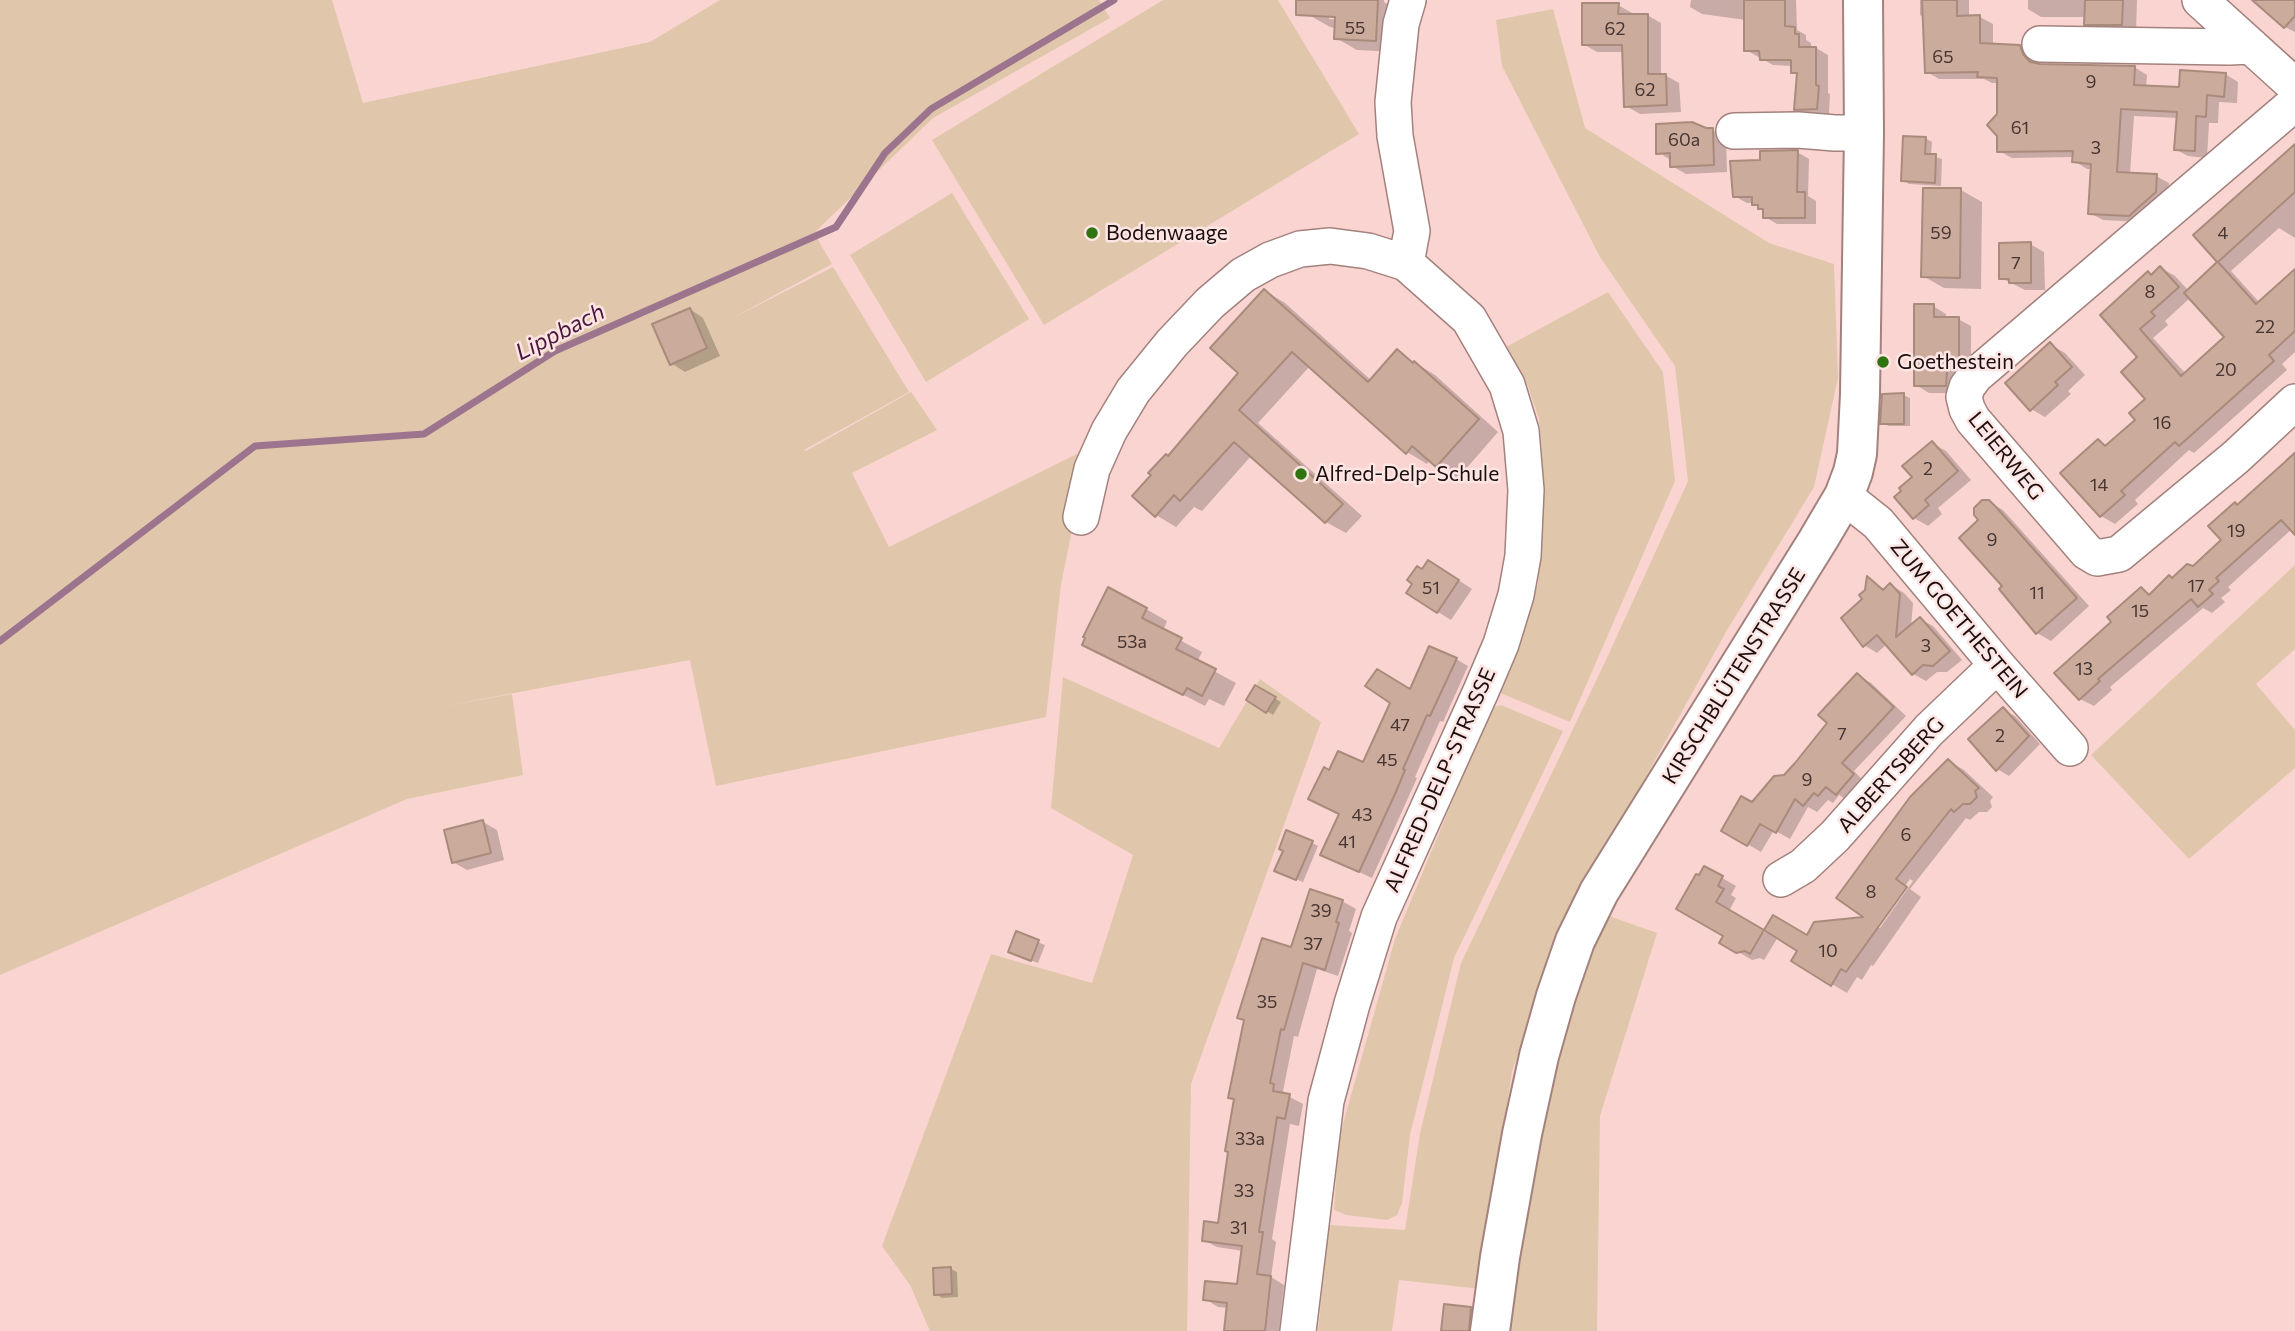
<!DOCTYPE html>
<html>
<head>
<meta charset="utf-8">
<style>
  body { margin:0 }
  canvas { display:block; background:#fad4d0 }
</style>
</head>
<body>
<canvas width="2295" height="1331"></canvas>
<script>
const ctx = document.querySelector('canvas').getContext('2d');
ctx.lineJoin = 'round';
function fillPath(path, color) { ctx.fillStyle = color; ctx.fill(path, 'evenodd'); }
const toPath = rows => new Path2D(rows.map(r => 'M' + r).join(''));
function stroke(path, color, width, dash) { ctx.strokeStyle = color; ctx.lineWidth = width; ctx.lineCap = dash ? 'butt' : 'round'; ctx.setLineDash(dash || []); ctx.stroke(path); }
function label(font, color, halo, rows, align = 'center') {
  ctx.font = font + ' Commissioner,sans-serif'; ctx.lineWidth = 5; ctx.setLineDash([]); ctx.textBaseline = 'middle'; ctx.strokeStyle = halo; ctx.fillStyle = color; for (const [text, x, y, turn = 0] of rows) {
    ctx.save(); ctx.translate(x, y); ctx.rotate((+turn || 0) * Math.PI / 180); ctx.textAlign = isNaN(turn) ? turn : align; if (halo) ctx.strokeText(text, 0, 0); ctx.fillText(text, 0, 0); ctx.restore();
  }
}
const green = toPath([
  [0,0,332,0,363,103,650,42,720,0,1099,0,1110,18,933,118,814,233,832,264,729,320,833,267,909,392,804,450,806,451,911,392,937,430,852,473,889,547,1089,448,1061,584,1046,717,716,786,690,660,434,708,512,694,523,775,407,799,0,975],
  [1163,0,1278,0,1359,134,1044,325,932,140],
  [1553,9,1585,128,1769,243,1834,264,1838,378,1814,487,1726,632,1568,917,1512,1071,1481,1289,1399,1280,1392,1331,1318,1331,1329,1225,1405,1230,1420,1133,1461,963,1605,662,1688,481,1675,366,1600,257,1502,66,1496,20],
  [952,193,1029,319,926,382,850,255],
  [1608,292,1663,372,1675,481,1570,722,1498,692,1538,584,1542,453,1539,419,1528,386,1506,347],
  [2295,565,2295,649,2256,684,2295,730,2295,768,2189,859,2091,755],
  [1063,677,1219,748,1260,679,1321,722,1191,1084,1187,1331,930,1331,910,1285,882,1246,991,954,1092,983,1133,855,1051,808],
  [1501,705,1563,731,1454,958,1410,1135,1402,1203,1397,1215,1387,1220,1347,1215,1334,1210,1339,1138,1395,939,1491,708],
  [1606,915,1657,933,1600,1116,1597,1331,1509,1331,1517,1258,1555,1057]
]);
const shadow = toPath([
  [1310,0,1384,0,1384,2,1398,11,1397,52,1357,50,1336,38,1336,28,1330,27,1309,15],
  [1329,15,1344,16,1344,20,1329,19],
  [1691,0,1796,0,1797,30,1806,35,1806,40,1811,43,1811,48,1816,48,1828,55,1828,93,1830,94,1829,114,1808,116,1796,109,1799,75,1793,72,1793,66,1773,65,1746,50,1746,20,1702,14,1690,7],
  [1920,0,1969,0,1969,17,1980,17,1993,24,1993,45,2020,47,2033,54,2037,65,2134,67,2147,75,2146,87,2180,89,2225,74,2238,82,2237,103,2219,102,2218,123,2209,123,2207,158,2188,156,2175,149,2178,118,2134,116,2130,174,2156,176,2169,183,2168,199,2142,222,2103,220,2090,213,2092,169,2087,169,2074,161,2074,157,2012,158,1999,151,1999,83,1992,83,1984,79,1939,79,1927,72,1924,18,1920,15],
  [2028,0,2137,0,2136,32,2100,32,2086,24,2086,17,2041,17,2028,9],
  [2255,0,2295,0,2295,32,2285,27],
  [1618,5,1632,13,1632,15,1647,15,1661,23,1661,75,1665,75,1679,83,1681,112,1640,114,1626,106,1624,52,1597,52,1583,44],
  [1712,130,1726,138,1727,172,1686,174,1672,166,1672,161,1658,152],
  [1925,138,1932,142,1931,156,1942,159,1941,186,1909,184,1903,180],
  [1797,152,1809,159,1808,196,1816,201,1816,224,1777,224,1765,217,1765,211,1754,203,1747,203,1734,196,1762,162],
  [2295,155,2295,238,2279,228,2231,271,2260,303,2295,271,2295,352,2282,364,2287,370,2194,453,2189,450,2135,500,2138,504,2115,524,2101,516,2099,441,2107,446,2137,420,2147,399,2140,357,2102,315,2161,268,2175,276,2189,291,2220,262,2196,235],
  [2191,297,2227,337,2186,374,2153,338,2168,325,2165,321],
  [1961,190,1982,202,1981,289,1944,288,1923,276],
  [2030,244,2044,252,2045,290,2025,290,2001,278],
  [1265,291,1285,303,1372,381,1398,352,1435,375,1498,432,1458,478,1430,460,1427,464,1407,452,1310,366,1258,423,1362,516,1346,533,1326,522,1252,455,1202,511,1194,507,1176,527,1156,515,1169,458,1240,373],
  [1933,306,1946,314,1946,319,1958,319,1971,326,1971,367,1959,393,1929,393,1916,385],
  [690,309,703,318,720,356,685,372,671,363],
  [2051,345,2065,353,2085,375,2068,391,2071,394,2045,417,2031,409],
  [1903,395,1910,398,1910,426,1889,426,1882,423],
  [1932,443,1946,451,1971,480,1938,508,1942,514,1928,526,1914,518,1904,491,1915,478],
  [2295,451,2295,529,2293,528,2228,587,2231,590,2221,598,2225,602,2212,613,2203,608,2110,687,2112,690,2094,706,2080,699,2114,622,2141,589,2151,594,2193,568,2223,540,2238,507,2288,462,2285,460],
  [1989,502,2003,510,2089,606,2051,641,2037,633,2004,586,1980,520],
  [1443,570,1472,589,1451,620,1438,612,1423,571],
  [1869,579,1885,590,1891,585,1904,593,1913,603,1911,627,1920,619,1933,626,1962,660,1947,672,1937,672,1926,681,1913,674,1887,644,1877,653,1864,645,1865,599],
  [1146,609,1167,621,1163,631,1202,652,1197,662,1236,683,1224,706,1209,699,1205,706,1084,644],
  [1456,659,1468,666,1443,722,1440,721,1415,777,1417,778,1372,878,1335,861,1341,814,1330,772,1364,765,1411,691],
  [1857,675,1871,683,1906,716,1854,771,1866,783,1850,802,1839,795,1833,803,1828,800,1817,812,1808,807,1790,839,1774,830,1761,852,1723,830,1785,776,1830,723],
  [1256,687,1281,702,1273,715,1248,699],
  [2003,710,2015,716,2040,744,2009,776,1997,769],
  [1949,761,1964,770,1993,797,1990,801,1992,807,1987,812,1979,812,1970,820,1966,818,1910,889,1921,897,1873,966,1871,965,1862,980,1857,977,1847,993,1793,961,1799,950,1778,937,1764,960,1760,958,1752,960,1722,942,1726,935,1699,878,1705,868,1736,886,1731,895,1736,898,1729,911,1764,933,1773,918,1807,937,1868,918],
  [1910,879,1913,881,1880,928,1876,928],
  [483,822,497,830,504,860,467,870,453,862],
  [1312,843,1318,846,1303,882,1283,874,1285,851],
  [1342,901,1356,909,1349,931,1352,933,1338,976,1317,969,1298,1037,1294,1036,1283,1091,1286,1095,1303,1104,1299,1126,1290,1124,1272,1239,1276,1242,1271,1277,1284,1285,1279,1331,1226,1331,1229,1308,1218,1307,1205,1299,1238,1286,1243,1251,1217,1247,1204,1240,1219,1225,1235,1100,1230,1097,1246,1021,1240,1018,1292,949],
  [1017,934,1045,945,1038,963,1017,955],
  [951,1269,957,1272,958,1297,942,1298,936,1294],
  [1471,1308,1485,1316,1483,1331,1443,1331]
]);
const stream = toPath([
  [0,641,255,446,424,434,555,351,836,227,885,153,931,109,1114,0]
]);
const building = toPath([
  [1296,0,1378,0,1376,41,1334,39,1335,17,1296,15,1296,0],
  [1744,0,1785,0,1785,26,1795,27,1795,34,1799,34,1799,47,1816,47,1816,85,1819,86,1817,109,1794,110,1797,73,1791,73,1791,60,1760,60,1759,51,1744,51,1744,0],
  [1922,0,1957,0,1957,16,1980,15,1980,43,2020,45,2023,54,2030,62,2040,64,2135,66,2134,85,2179,87,2180,70,2226,73,2224,97,2207,95,2206,117,2196,116,2195,151,2174,150,2177,112,2121,109,2117,172,2157,174,2156,192,2129,216,2088,214,2091,164,2072,162,2073,151,1997,152,1997,136,1987,125,1997,114,1997,78,1977,77,1978,72,1925,73,1922,0],
  [2085,0,2123,0,2122,25,2084,25,2085,0],
  [2252,0,2295,0,2295,16,2284,28,2252,0],
  [1582,3,1619,3,1618,14,1648,14,1648,74,1666,74,1667,105,1624,107,1622,45,1582,45,1582,3],
  [1692,122,1706,128,1713,128,1714,165,1670,167,1670,153,1656,154,1656,124,1692,122],
  [1903,136,1926,137,1925,154,1936,154,1935,183,1901,181,1903,136],
  [2295,144,2295,192,2218,262,2256,304,2295,269,2295,331,2269,355,2274,361,2179,446,2175,442,2121,491,2125,495,2100,517,2060,473,2098,439,2105,446,2135,420,2129,413,2145,399,2121,372,2137,357,2100,315,2148,271,2151,275,2160,266,2179,287,2151,312,2155,316,2140,329,2181,376,2224,337,2184,293,2217,262,2193,235,2295,144],
  [1798,150,1797,192,1805,192,1805,218,1763,218,1763,209,1758,209,1758,205,1752,205,1752,197,1733,197,1730,161,1760,160,1760,151,1798,150],
  [1923,188,1961,188,1960,278,1921,277,1923,188],
  [2031,242,2031,283,2009,283,2009,279,1999,279,1999,243,2031,242],
  [1264,289,1368,382,1397,349,1413,363,1414,361,1479,419,1436,467,1412,446,1406,454,1292,352,1239,410,1343,504,1325,523,1234,442,1180,501,1174,495,1155,517,1132,496,1151,475,1148,473,1166,454,1168,456,1238,373,1210,348,1264,289],
  [1914,304,1934,304,1934,317,1959,317,1959,360,1948,360,1946,386,1914,386,1914,304],
  [690,308,707,348,670,365,652,324,690,308],
  [2050,342,2072,367,2055,382,2058,385,2030,411,2005,383,2050,342],
  [1904,393,1904,424,1880,424,1882,394,1904,393],
  [1932,441,1958,471,1925,500,1929,505,1913,519,1894,497,1901,491,1899,488,1912,477,1902,466,1932,441],
  [2295,453,2295,535,2281,520,2216,578,2219,581,2209,590,2213,594,2198,607,2191,599,2098,679,2100,681,2079,700,2054,673,2111,622,2107,617,2141,587,2149,595,2169,575,2172,578,2187,564,2193,566,2221,540,2208,526,2235,502,2237,505,2295,453],
  [1982,500,1989,500,1996,507,2077,598,2036,634,1999,589,2002,586,1959,538,1978,520,1974,515,1974,508,1982,500],
  [1428,560,1459,580,1437,613,1406,593,1412,584,1407,580,1417,566,1422,569,1428,560],
  [1867,576,1883,590,1890,583,1900,594,1896,637,1920,617,1950,651,1933,666,1923,665,1912,675,1877,635,1863,647,1841,618,1862,599,1859,595,1865,590,1867,576],
  [1108,587,1147,608,1142,618,1182,638,1176,649,1216,669,1202,696,1187,688,1183,695,1082,645,1085,638,1083,637,1108,587],
  [1429,646,1457,658,1430,716,1427,715,1403,769,1405,770,1395,794,1359,872,1320,855,1339,814,1308,799,1324,767,1329,770,1338,751,1363,762,1390,703,1365,686,1377,669,1410,689,1429,646],
  [1857,673,1894,707,1842,763,1854,774,1836,795,1826,787,1818,796,1814,793,1803,806,1795,799,1776,833,1760,824,1747,846,1721,831,1741,796,1752,802,1774,776,1784,775,1795,763,1827,723,1818,715,1857,673],
  [1255,685,1276,697,1266,713,1246,700,1255,685],
  [2003,707,2029,736,1996,771,1968,739,2003,707],
  [1948,759,1979,788,1975,791,1977,797,1970,804,1963,804,1954,812,1951,809,1896,879,1907,887,1846,972,1841,969,1831,986,1791,961,1797,951,1764,930,1773,915,1807,935,1814,922,1863,917,1836,898,1910,797,1948,759],
  [483,820,491,853,452,863,444,830,483,820],
  [1286,830,1313,841,1296,880,1274,871,1283,851,1279,849,1286,830],
  [1704,866,1723,876,1718,886,1724,889,1716,902,1764,930,1750,954,1745,951,1736,953,1719,943,1723,936,1676,909,1696,874,1699,875,1704,866],
  [1310,889,1343,900,1336,922,1339,923,1325,970,1303,963,1284,1030,1281,1029,1270,1083,1274,1084,1273,1091,1290,1094,1285,1119,1277,1117,1259,1232,1263,1232,1257,1274,1271,1276,1265,1331,1224,1331,1227,1303,1203,1300,1205,1281,1237,1284,1242,1246,1202,1241,1204,1221,1218,1223,1228,1152,1225,1151,1234,1099,1228,1098,1244,1020,1237,1018,1262,938,1291,947,1310,889],
  [1016,931,1039,940,1031,961,1008,952,1016,931],
  [951,1267,952,1294,934,1295,933,1268,951,1267],
  [1444,1304,1471,1307,1469,1331,1441,1331,1444,1304]
]);
const minor = toPath([
  [2200,0,2295,86],
  [2040,44,2229,47,2251,46],
  [2295,103,1975,376,1967,387,1964,397,1967,409,1973,420,2087,552,2097,558,2119,554,2236,457,2295,402],
  [1734,131,1798,130,1835,133,1864,133],
  [1406,263,1412,231,1395,136,1393,102,1401,24,1408,0],
  [1844,496,1878,523,1997,665,2070,748],
  [1081,517,1092,469,1109,431,1133,391,1172,343,1210,303,1243,275,1270,260,1300,249,1330,246,1368,251,1406,263,1469,319,1507,385,1521,431,1526,490,1523,556,1516,595,1501,644,1481,691,1379,917,1352,1004,1326,1101,1298,1331],
  [1781,879,1803,866,1835,836,1929,730,1997,665]
]);
const major = toPath([
  [1490,1331,1500,1257,1522,1134,1539,1056,1556,996,1575,941,1599,892,1818,540,1844,496,1853,472,1857,454,1860,394,1864,133,1863,0]
]);
const markers = [
  [1092,233,7,"#307412"],
  [1883,362,7,"#307412"],
  [1301,474,7,"#307412"]
];
const numberNames = [
  ["55",1355,28],
  ["62",1615,29],
  ["65",1943,57],
  ["9",2091,82],
  ["62",1645,90],
  ["61",2020,128],
  ["60a",1684,140],
  ["3",2096,148],
  ["59",1941,233],
  ["4",2223,233],
  ["7",2016,263],
  ["8",2150,292],
  ["22",2265,327],
  ["20",2226,370],
  ["16",2162,423],
  ["2",1928,469],
  ["14",2099,485],
  ["19",2236,531],
  ["9",1992,540],
  ["17",2196,586],
  ["51",1431,588],
  ["11",2037,593],
  ["15",2140,611],
  ["53a",1132,642],
  ["3",1926,646],
  ["13",2084,669],
  ["47",1400,725],
  ["7",1842,734],
  ["2",2000,736],
  ["45",1387,760],
  ["9",1807,780],
  ["43",1362,815],
  ["6",1906,835],
  ["41",1347,842],
  ["8",1871,892],
  ["39",1321,911],
  ["37",1313,944],
  ["10",1828,951],
  ["35",1267,1002],
  ["33a",1250,1139],
  ["33",1244,1191],
  ["31",1239,1228]
];
const poiNames = [
  ["Bodenwaage",1106,233],
  ["Goethestein",1897,362],
  ["Alfred-Delp-Schule",1315,474]
];
const streetNames = [
  ["LEIERWEG",2006,456,51],
  ["ZUM GOETHESTEIN",1959,619,50],
  ["KIRSCHBLÜTENSTRASSE",1734,676,-58],
  ["ALBERTSBERG",1891,775,-48],
  ["ALFRED-DELP-STRASSE",1440,780,-66]
];
const waterNames = [
  ["Lippbach",560,332,-27]
];
fillPath(green, '#e0c7ab');
fillPath(shadow, '#0003');
stroke(stream, '#9d748e', 7);
fillPath(building, '#cbab9c');
stroke(building, '#a98b7c', 2);
stroke(minor, '#a3817d', 38);
stroke(major, '#a3817d', 42);
stroke(minor, '#fff', 35);
stroke(major, '#fff', 38);
for (const [x, y, r, color] of markers) { const dot = new Path2D(); dot.arc(x, y, r, 0, 2 * Math.PI); ctx.fillStyle = color; ctx.fill(dot); stroke(dot, '#fce5e3', 2.5); }
label('18px', '#473531', null, numberNames);
label('21px', '#1b0e0d', '#fce5e3', poiNames, 'left');
label('21px', '#1b0e0d', '#fce5e3', streetNames);
label('italic 23px', '#4a173c', '#fce5e3', waterNames);
</script>
</body>
</html>
